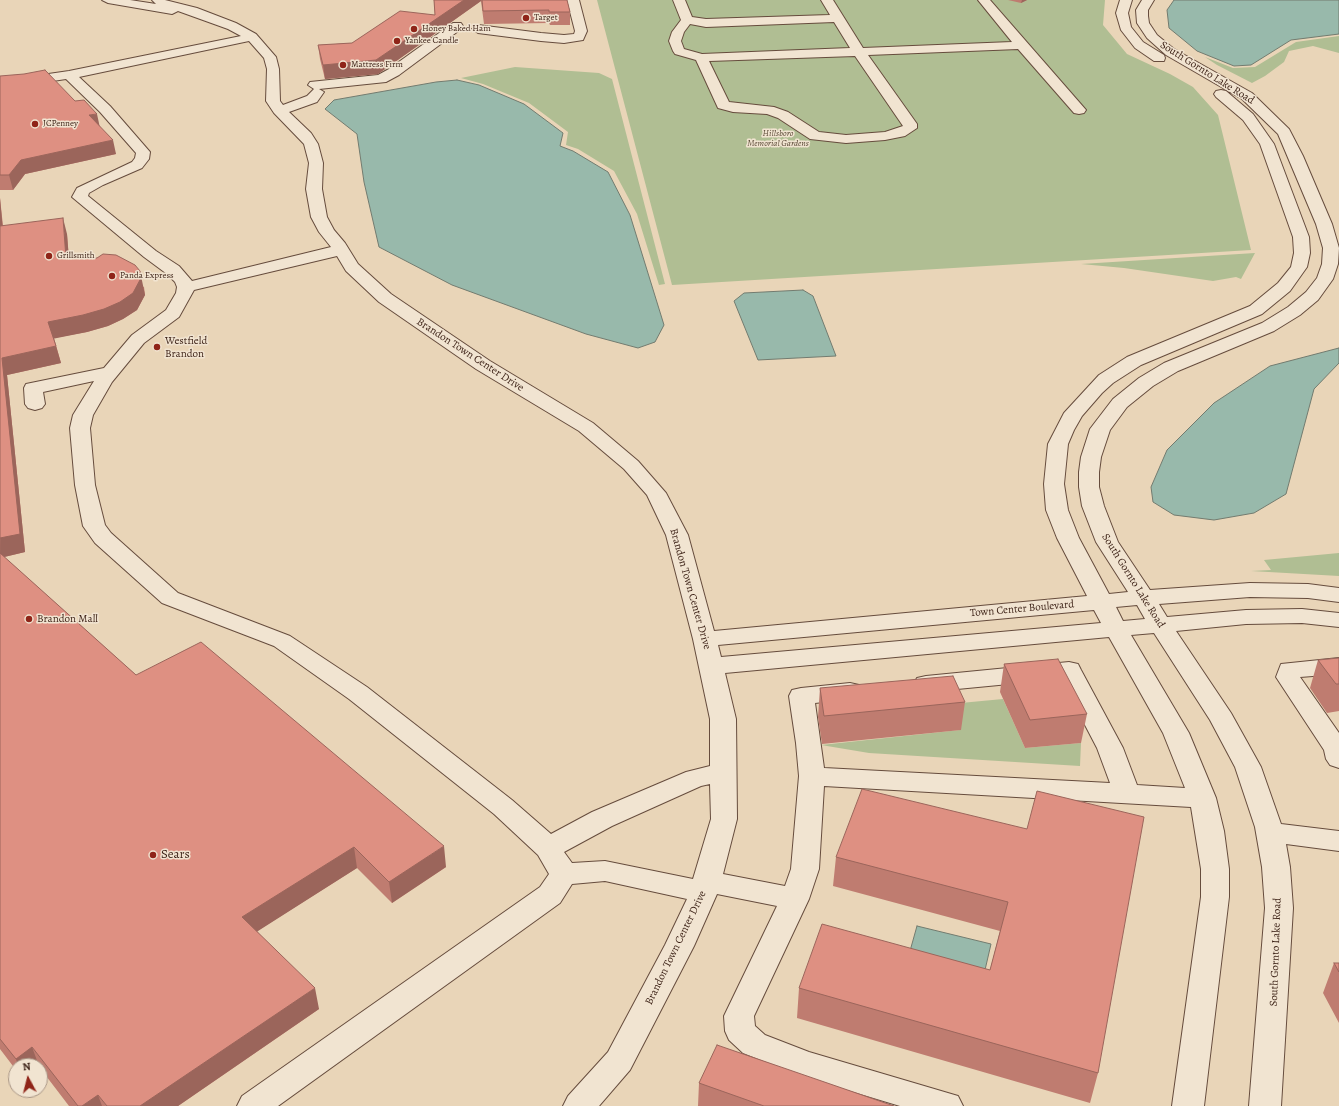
<!DOCTYPE html>
<html>
<head>
<meta charset="utf-8">
<style>
  body { margin:0 }
  #map { position:relative; width:1339px; height:1106px; overflow:hidden; background:#e9d5b8; font-family:Alegreya,serif }
  canvas { display:block }
  .north { position:absolute; left:8px; top:1058px; width:40px; height:40px; box-sizing:border-box; background:#f1e4d1; border:1px solid #a89585; border-radius:50%; rotate:353deg; font-size:11px; font-weight:700; line-height:16px; text-align:center; color:#3a1f14 }
  .north::after { content:''; display:block; margin:auto; width:14px; height:18px; background:#8f2418; clip-path:polygon(50% 0,100% 100%,50% 72%,0 100%) }
</style>
</head>
<body>
<div id="map">
<canvas width="1339" height="1106"></canvas>
<div class="north">N</div>
</div>
<script>
const ctx = document.querySelector('canvas').getContext('2d');
ctx.lineJoin = 'round';
function fillPath(path, color) { ctx.fillStyle = color; ctx.fill(path, 'evenodd'); }
const toPath = rows => new Path2D(rows.map(r => 'M' + r).join(''));
function stroke(path, color, width, dash) { ctx.strokeStyle = color; ctx.lineWidth = width; ctx.lineCap = dash ? 'butt' : 'round'; ctx.setLineDash(dash || []); ctx.stroke(path); }
function label(font, color, halo, rows, align = 'center') {
  ctx.font = font + ' Alegreya,serif'; ctx.lineWidth = 3; ctx.setLineDash([]); ctx.textBaseline = 'middle'; ctx.strokeStyle = halo; ctx.fillStyle = color; for (const [text, x, y, turn = 0] of rows) {
    ctx.save(); ctx.translate(x, y); ctx.rotate((+turn || 0) * Math.PI / 180); ctx.textAlign = isNaN(turn) ? turn : align; if (halo) ctx.strokeText(text, 0, 0); ctx.fillText(text, 0, 0); ctx.restore();
  }
}
const green = toPath([
  [597,0,1105,0,1103,25,1127,54,1170,74,1193,87,1218,115,1251,250,672,285],
  [1339,36,1339,53,1313,46,1289,51,1284,62,1265,76,1252,83,1217,65,1205,57,1233,68,1255,67,1296,42],
  [515,67,599,73,612,79,665,284,659,285,637,214,614,171,578,149,566,145,568,132,529,103,483,84,461,78],
  [1255,253,1241,279,1236,277,1213,281,1124,268,1081,264],
  [1339,553,1339,576,1251,571,1271,570,1264,560],
  [1003,699,1025,748,1081,743,1080,766,869,753,821,745,960,730,950,704]
]);
const water = toPath([
  [1174,0,1339,0,1339,34,1291,40,1251,65,1234,66,1197,51,1169,28,1167,10,1174,0],
  [457,80,479,85,524,104,563,133,560,146,573,151,608,172,630,215,664,325,655,342,638,348,586,334,452,285,379,247,364,182,357,134,325,109,334,100,436,82,457,80],
  [803,290,813,296,836,356,758,360,734,301,744,293,803,290],
  [1339,348,1339,363,1314,389,1286,494,1254,513,1214,520,1174,515,1153,502,1151,487,1167,450,1214,403,1270,366,1339,348],
  [917,926,991,944,985,970,910,951,917,926]
]);
const minor = toPath([
  [102,0,130,0,156,4,152,0,165,0,197,8,236,23,256,34,276,57,279,69,280,101,283,105,307,96,314,89,308,85,310,82,378,75,389,69,453,23,461,23,463,26,461,29,399,75,386,82,319,89,324,92,317,102,289,112,311,133,318,144,323,163,322,189,327,217,334,230,345,243,358,264,391,294,490,361,593,423,638,461,666,493,688,535,714,631,1087,596,1057,538,1046,510,1044,484,1048,444,1064,413,1099,375,1127,357,1250,306,1278,283,1291,267,1294,253,1293,237,1260,144,1243,120,1216,97,1214,94,1216,91,1221,90,1226,91,1253,114,1274,144,1309,237,1310,253,1307,267,1290,291,1262,314,1141,365,1113,383,1102,393,1082,416,1074,430,1068,444,1064,484,1068,510,1079,538,1109,594,1128,592,1096,542,1082,506,1079,487,1079,472,1081,457,1090,429,1113,399,1139,378,1164,363,1262,323,1288,307,1306,292,1317,278,1322,264,1323,248,1316,224,1278,134,1242,99,1166,55,1147,38,1137,23,1136,10,1142,0,1154,0,1148,10,1148,16,1149,23,1157,35,1174,49,1252,93,1289,129,1303,156,1332,224,1339,248,1338,264,1333,279,1318,300,1300,315,1274,331,1178,371,1153,386,1127,407,1110,430,1101,457,1099,472,1099,487,1104,506,1118,542,1150,590,1250,583,1308,584,1339,588,1339,602,1308,598,1250,597,1159,604,1167,617,1246,610,1302,609,1339,613,1339,627,1302,623,1246,624,1176,631,1231,713,1261,767,1281,824,1339,831,1339,851,1286,844,1290,867,1293,908,1281,1106,1249,1106,1265,908,1262,867,1255,827,1235,767,1210,720,1154,633,1131,635,1189,733,1216,798,1224,831,1229,869,1229,897,1204,1106,1172,1106,1201,897,1201,869,1191,807,824,786,819,869,809,899,754,1016,755,1026,765,1035,809,1052,958,1096,963,1106,900,1106,804,1077,743,1053,729,1040,725,1031,724,1016,777,906,717,894,694,946,630,1070,599,1106,563,1106,568,1096,608,1052,665,945,687,899,605,881,572,884,560,903,278,1106,237,1106,242,1096,540,887,549,874,538,855,494,814,349,699,274,646,162,603,95,543,83,526,75,485,70,428,73,415,94,381,43,392,45,404,42,408,35,410,28,408,25,404,24,388,26,384,104,368,132,335,166,310,176,293,177,287,175,282,167,274,144,257,72,197,77,188,132,162,135,158,136,153,100,112,66,79,0,89,0,81,69,71,241,36,228,29,178,11,172,14,108,3,102,0],
  [249,41,264,58,267,69,266,101,274,113,304,144,309,163,306,189,311,217,319,232,331,247,192,281,179,266,156,251,88,196,89,193,103,185,142,168,149,159,150,152,110,106,79,77,249,41],
  [337,256,346,271,379,302,476,369,579,431,624,469,647,495,666,535,693,639,710,719,710,766,686,772,592,812,551,834,512,800,367,687,290,636,178,593,111,533,105,525,95,485,90,428,93,415,112,382,144,343,179,317,194,290,337,256],
  [1137,605,1145,619,1123,621,1116,607,1137,605],
  [1094,610,1101,623,721,657,718,645,1094,610],
  [1109,637,1163,733,1185,788,1137,785,1123,748,1081,670,1078,664,1069,662,926,676,917,678,914,684,917,690,926,692,1061,679,1097,748,1110,783,824,768,815,703,850,699,859,697,862,691,859,685,850,683,801,688,792,690,789,696,796,743,799,776,791,869,785,886,723,874,737,819,736,719,725,673,1109,637],
  [710,784,711,819,693,879,605,861,572,863,564,852,612,826,701,786,710,784],
  [567,0,579,0,587,31,583,40,564,43,541,41,478,33,472,29,478,25,541,33,564,35,574,34,575,31,567,0],
  [673,0,685,0,692,17,706,19,830,15,821,0,833,0,863,48,1012,42,978,0,990,0,1086,110,1084,113,1079,114,1074,113,1018,49,868,55,917,124,917,128,905,136,885,140,846,143,810,139,778,118,767,114,733,112,718,108,696,60,675,54,673,51,669,41,672,32,681,20,673,0],
  [834,22,850,48,702,54,684,49,681,41,684,32,690,24,706,27,834,22],
  [855,56,903,126,885,132,846,135,819,132,788,112,774,107,729,102,709,61,855,56],
  [1120,0,1132,0,1128,13,1131,27,1143,42,1164,55,1165,58,1164,61,1154,61,1135,48,1121,30,1116,13,1120,0],
  [1339,658,1339,674,1300,677,1339,733,1339,768,1330,765,1326,759,1324,750,1276,677,1281,664,1339,658]
]);
const wall = toPath([
  [434,0,567,0,570,12,570,25,550,25,549,23,484,24,481,1,378,74,325,79,320,59,318,45,352,43,435,15],
  [1008,0,1027,0,1021,3],
  [0,76,100,127,116,154,25,174,13,190,0,190],
  [0,198,3,226,67,234,69,258,144,287,145,295,137,310,123,319,108,326,87,332,54,338,61,363,7,375,25,552,4,557,136,675,446,867,392,903,357,868,257,931,319,1009,178,1106,69,1106,40,1068,40,1066,16,1066,16,1070,0,1049],
  [1339,658,1339,711,1327,713,1310,688,1318,660],
  [1004,664,1087,714,1081,743,1025,748,1000,692],
  [820,688,965,702,961,730,822,744,818,717],
  [1027,829,1098,1073,1090,1103,797,1018,799,988,990,970,1000,931,833,886,836,857],
  [1334,963,1339,963,1339,1023,1323,993],
  [699,1083,894,1106,698,1106]
]);
const shadedWall = toPath([
  [464,0,481,0,481,1,378,74,325,79,323,65,376,60],
  [1022,0,1027,0,1021,3],
  [97,114,100,128,89,115],
  [113,140,116,154,25,174,13,190,9,175,21,160],
  [0,198,4,242,0,227],
  [63,218,67,234,70,275,66,258],
  [140,271,145,295,137,310,123,319,108,326,87,332,52,339,48,322],
  [56,346,61,363,7,375,25,552,0,558,2,358],
  [444,846,446,867,392,903,389,882],
  [354,847,357,868,247,938,242,917],
  [315,988,319,1009,178,1106,140,1106],
  [32,1047,39,1066,18,1066,16,1059],
  [98,1095,102,1106,82,1106]
]);
const building = toPath([
  [434,0,464,0,376,60,323,65,318,45,352,43,400,11,435,15,434,0],
  [482,0,567,0,570,12,549,12,549,10,483,11,482,0],
  [45,70,75,101,84,100,97,114,89,115,113,140,21,160,9,175,0,175,0,76,24,74,45,70],
  [63,218,66,258,97,258,103,254,116,255,135,265,140,271,141,278,133,293,120,302,104,309,83,315,48,322,56,346,2,358,20,534,0,538,0,226,63,218],
  [0,553,136,675,201,642,444,846,389,882,354,847,242,917,315,988,140,1106,107,1106,98,1095,82,1106,78,1106,32,1047,16,1059,0,1039,0,553],
  [1339,658,1339,684,1336,684,1318,660,1339,658],
  [1058,659,1087,714,1030,720,1004,664,1058,659],
  [953,676,965,702,824,716,820,688,953,676],
  [862,789,1027,829,1037,791,1144,817,1098,1073,799,988,822,924,990,970,1008,902,836,857,862,789],
  [1334,963,1339,963,1339,972,1334,963],
  [717,1045,894,1106,764,1106,699,1083,717,1045]
]);
const markers = [
  [526,18,4,"#8f2418"],
  [414,29,4,"#8f2418"],
  [397,41,4,"#8f2418"],
  [343,65,4,"#8f2418"],
  [35,124,4,"#8f2418"],
  [49,256,4,"#8f2418"],
  [112,276,4,"#8f2418"],
  [157,347,4,"#8f2418"],
  [29,619,4,"#8f2418"],
  [153,855,4,"#8f2418"]
];
const farPoinames = [
  ["Target",534,18],
  ["Honey Baked Ham",422,29],
  ["Yankee Candle",405,41],
  ["Mattress Firm",351,65],
  ["JCPenney",43,124],
  ["Grillsmith",57,256],
  ["Panda Express",120,276]
];
const farParknames = [
  ["Hillsboro",778,134],
  ["Memorial Gardens",778,144]
];
const streetNames = [
  ["South Gornto Lake Road",1207,73,32],
  ["Brandon Town Center Drive",470,355,33],
  ["South Gornto Lake Road",1133,581,58],
  ["Brandon Town Center Drive",690,589,74],
  ["Town Center Boulevard",1022,609,-5],
  ["Brandon Town Center Drive",676,948,-64],
  ["South Gornto Lake Road",1276,952,-88]
];
const poiNames = [
  ["Westfield",165,341],
  ["Brandon",165,354],
  ["Brandon Mall",37,619]
];
const nearPoinames = [
  ["Sears",161,855]
];
fillPath(green, '#b0be93');
fillPath(water, '#98b9ab');
stroke(water, '#727b6f', 1);
stroke(minor, '#664c3d', 2);
fillPath(minor, '#f1e4d1');
fillPath(wall, '#bf7c70');
fillPath(shadedWall, '#9b655b');
fillPath(building, '#de9082');
stroke(building, '#9b655b', 1);
for (const [x, y, r, color] of markers) { const dot = new Path2D(); dot.arc(x, y, r, 0, 2 * Math.PI); ctx.fillStyle = color; ctx.fill(dot); stroke(dot, '#f1e4d1', 1.5); }
label('9px', '#3a1f14', '#f1e4d1', farPoinames, 'left');
label('italic 9px', '#584734', '#f1e4d1', farParknames);
label('11px', '#3a1f14', '#f1e4d1', streetNames);
label('11px', '#3a1f14', '#f1e4d1', poiNames, 'left');
label('13px', '#3a1f14', '#f1e4d1', nearPoinames, 'left');
</script>
</body>
</html>
